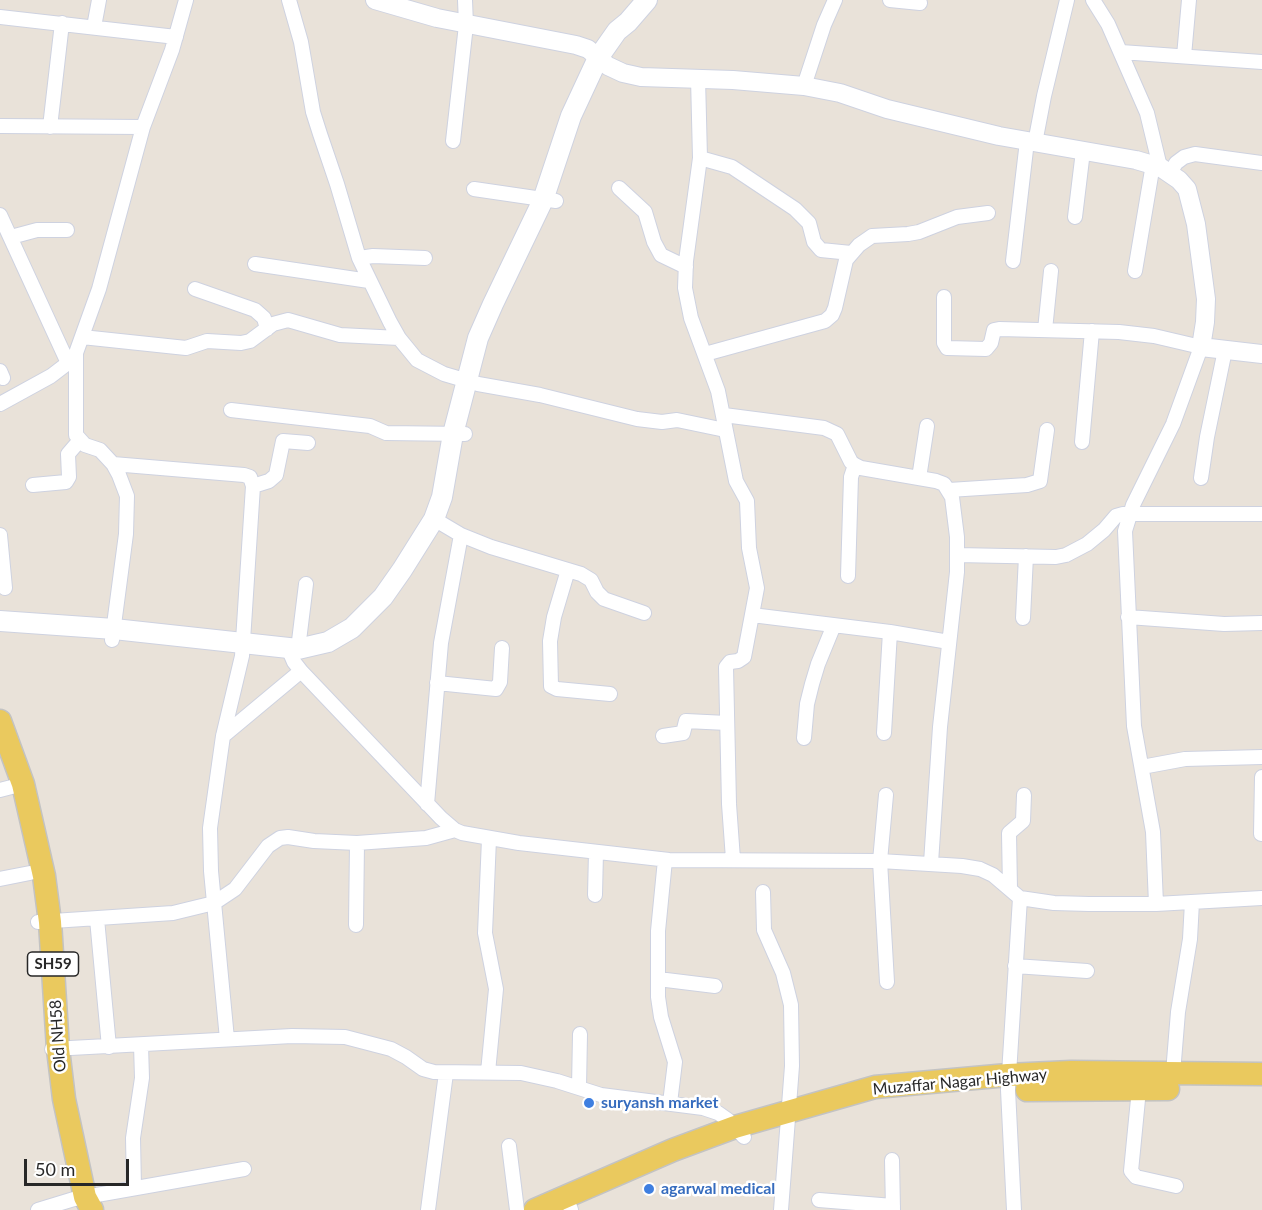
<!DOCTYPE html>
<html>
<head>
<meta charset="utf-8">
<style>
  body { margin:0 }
  #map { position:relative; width:1262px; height:1210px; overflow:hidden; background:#e9e2d9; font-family:Lato,sans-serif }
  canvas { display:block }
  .scale { position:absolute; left:24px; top:1159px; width:105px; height:27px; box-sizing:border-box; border:3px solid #272727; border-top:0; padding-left:8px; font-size:18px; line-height:21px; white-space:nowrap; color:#272727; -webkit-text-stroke:4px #fff; paint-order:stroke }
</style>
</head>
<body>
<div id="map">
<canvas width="1262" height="1210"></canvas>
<div class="scale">50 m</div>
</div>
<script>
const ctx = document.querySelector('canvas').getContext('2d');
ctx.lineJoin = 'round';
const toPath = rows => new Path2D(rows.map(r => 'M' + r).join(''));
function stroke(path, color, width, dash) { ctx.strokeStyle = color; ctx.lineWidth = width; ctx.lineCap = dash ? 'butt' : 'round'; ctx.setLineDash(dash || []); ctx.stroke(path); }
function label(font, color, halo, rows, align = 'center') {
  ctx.font = font + ' Lato,sans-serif'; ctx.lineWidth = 5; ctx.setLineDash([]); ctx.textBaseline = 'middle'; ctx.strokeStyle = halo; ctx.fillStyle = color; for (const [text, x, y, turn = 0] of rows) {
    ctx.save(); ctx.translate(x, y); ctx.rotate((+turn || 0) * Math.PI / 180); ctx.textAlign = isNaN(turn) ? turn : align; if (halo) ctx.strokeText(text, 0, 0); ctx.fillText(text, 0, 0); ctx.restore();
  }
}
const minor = toPath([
  [289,0,301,42,313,112,320,134,337,184,359,258,390,322,399,338,417,360,444,374,478,384,540,395,637,419,662,422,677,420,725,430],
  [890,0,920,3],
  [1093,0,1108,24,1147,113,1160,167],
  [0,17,176,37],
  [94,27,99,0],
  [1121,52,1262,62],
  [1184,56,1189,0],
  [698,78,700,158,686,261,685,288,691,318,718,391,736,481,747,501,749,548,757,588,744,657,738,661,730,662,726,667,729,804,733,859],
  [804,86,824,25,835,0],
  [0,126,143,127],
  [50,127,62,23],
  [453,141,466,25,465,0],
  [1035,143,1044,96,1067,0],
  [700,158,732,167,795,209,809,223,814,242,821,250,851,253],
  [1170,173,1176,163,1184,157,1195,154,1262,163],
  [619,188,645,212,654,242,661,255,686,267],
  [474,189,556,201],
  [0,215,68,363],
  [1075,217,1083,151],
  [11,237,37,230,67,230],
  [359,258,373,256,425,258],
  [1013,261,1027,141],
  [255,264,369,281],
  [1135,271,1153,164],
  [195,289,255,310,264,318,267,329],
  [944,297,944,343,947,348,986,349,991,343,994,330,999,329,1119,332,1154,336,1201,347,1173,424,1133,505,1125,531,1134,726,1153,832,1156,904],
  [1045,330,1051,271],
  [82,337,186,348,207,341,241,343,250,341,273,324,288,320,340,335,399,338],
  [76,353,76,435,85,445,100,450,113,464,119,475,127,496,126,534,112,640],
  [705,354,825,321,832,315,835,308,846,260,859,245,872,236,908,234,919,232,957,217,988,213],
  [0,371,3,378],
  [0,404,51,376,68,363,76,353,99,289,143,127,172,50,186,0],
  [231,410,370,426,386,433,465,434],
  [724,415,824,428,837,434,851,462,855,465,861,468,936,481,944,484,952,497,957,537,957,572,940,727,931,863],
  [1082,442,1092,331],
  [113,464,244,475,250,477,253,486,242,656,223,736,210,828,211,871,227,1039],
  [919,478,927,426],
  [1201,478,1207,437,1225,350],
  [33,485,66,482,69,477,68,454,80,440],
  [253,486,269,481,276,475,283,441,308,443],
  [949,490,1027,485,1040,481,1047,430],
  [0,535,5,588],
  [461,535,491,547,581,574,591,580,597,592,604,599,644,613],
  [957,555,1056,557,1066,555,1087,544,1104,530,1116,516,1123,514,1262,514],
  [568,570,554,617,550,641,551,686,557,689,610,694],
  [848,576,851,477,855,465],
  [752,615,890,632,949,642],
  [1128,617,1224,624,1262,623],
  [1023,618,1026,556],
  [288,648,294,662,301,671,441,818,455,830,462,833,519,843,669,860,880,861,962,866,980,869,993,875,1020,898,1008,1090,1014,1210],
  [298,649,306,584],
  [437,683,496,689,500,682,502,648],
  [884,733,890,632],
  [223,736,301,671],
  [663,736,683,733,686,721,727,723],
  [804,738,807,704,812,684,818,664,834,625],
  [1142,767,1185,759,1262,757],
  [0,790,23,784],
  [886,795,880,861,887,982],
  [427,804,441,643,461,535,434,519],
  [1261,834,1262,777],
  [665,860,658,931,658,997,661,1017,675,1062,670,1103],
  [0,879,30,873],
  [1010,889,1009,833,1023,821,1024,795],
  [763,892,764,930,783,973,791,1005,792,1066,781,1210],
  [595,895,596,852],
  [1020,898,1054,903,1089,904,1156,904,1262,898],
  [97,919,109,1047],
  [38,922,173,913,214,903,235,889,268,846,280,838,288,837,314,841,357,843,426,838,455,830],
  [356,925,357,843],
  [1015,966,1087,971],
  [658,979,715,986],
  [52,1049,292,1036,345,1037,391,1049,406,1057,423,1069,434,1072,521,1073,557,1081,601,1095,703,1108,718,1113,728,1120,744,1137],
  [488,1072,496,989,485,933,489,839],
  [1173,1073,1178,1012,1190,939,1192,902],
  [579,1088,580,1034],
  [1139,1089,1131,1171,1136,1177,1176,1186],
  [509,1146,517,1210],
  [892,1160,893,1210],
  [134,1188,133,1138,142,1078,141,1045],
  [819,1200,893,1206],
  [570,1207,571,1210],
  [38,1210,74,1199,244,1169],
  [428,1210,446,1073]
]);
const tertiary = toPath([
  [375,0,437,18,576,45,588,49,608,66,623,73,641,77,733,80,804,86,840,93,887,109,999,136,1136,160,1160,167,1179,180,1187,189,1196,224,1206,299,1205,322,1201,347,1262,354]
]);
const secondary = toPath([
  [0,621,114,629,298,649,328,642,352,628,383,597,402,570,434,519,442,497,453,434,478,338,493,304,543,200,571,116,598,58,617,31,628,22,647,0]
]);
const primary = toPath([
  [0,721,23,784,44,876,50,922,58,1049,64,1099,85,1197,92,1210],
  [1027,1090,1168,1089],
  [535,1210,673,1150,735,1127,875,1087,1008,1075,1071,1072,1262,1074]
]);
const markers = [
  [589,1103,6,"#3f7fe0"],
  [649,1189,6,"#3f7fe0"]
];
const shields = [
  [53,964,51]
];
const shieldNames = [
  ["SH59",53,964]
];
const streetNames = [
  ["Old NH58",58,1036,-94],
  ["Muzaffar Nagar Highway",960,1082,-5]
];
const shopNames = [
  ["suryansh market",601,1103],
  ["agarwal medical",661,1189]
];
stroke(minor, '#ced2e0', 16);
stroke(tertiary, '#ced2e0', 20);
stroke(secondary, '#ced2e0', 22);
stroke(primary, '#c3c3c3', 25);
stroke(minor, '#fff', 14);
stroke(tertiary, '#fff', 18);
stroke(secondary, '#fff', 20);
stroke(primary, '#eac95e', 22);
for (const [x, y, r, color] of markers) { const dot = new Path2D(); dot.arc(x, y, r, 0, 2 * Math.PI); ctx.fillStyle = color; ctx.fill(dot); stroke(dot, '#fff', 2); }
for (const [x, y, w] of shields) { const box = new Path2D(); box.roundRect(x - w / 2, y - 12, w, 24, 4.5); ctx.fillStyle = '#fff'; ctx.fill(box); stroke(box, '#272727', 1.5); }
label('bold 15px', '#272727', null, shieldNames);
label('16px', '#272727', '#fff', streetNames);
label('bold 16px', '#366cbe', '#fff', shopNames, 'left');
</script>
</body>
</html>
